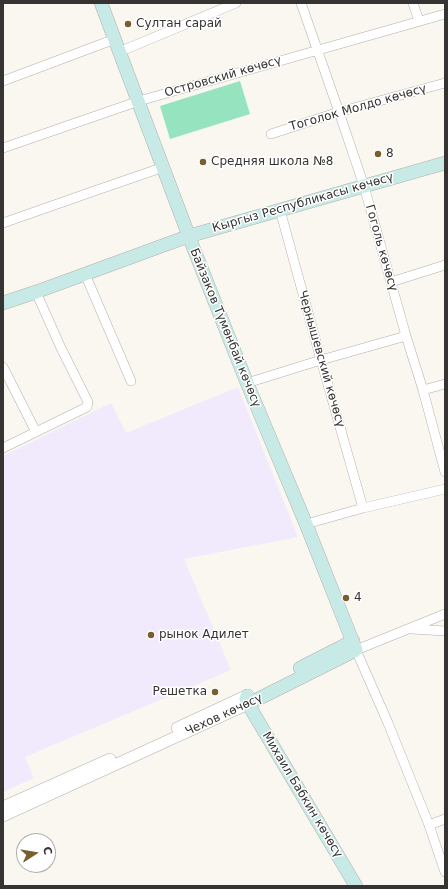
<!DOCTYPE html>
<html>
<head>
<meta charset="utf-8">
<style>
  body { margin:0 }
  #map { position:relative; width:448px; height:889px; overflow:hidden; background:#faf7f1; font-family:"DejaVu Sans",sans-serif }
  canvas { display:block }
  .frame { position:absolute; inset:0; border:4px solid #353432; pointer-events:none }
  .north { position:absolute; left:16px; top:833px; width:40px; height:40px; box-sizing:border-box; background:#fff; border:1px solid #aeaead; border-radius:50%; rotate:78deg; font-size:11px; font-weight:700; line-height:16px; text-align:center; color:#353432 }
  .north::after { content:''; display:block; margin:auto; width:14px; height:18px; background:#775f30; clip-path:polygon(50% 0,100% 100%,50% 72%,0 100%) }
</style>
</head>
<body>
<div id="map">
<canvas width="448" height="889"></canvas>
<div class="frame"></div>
<div class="north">С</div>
</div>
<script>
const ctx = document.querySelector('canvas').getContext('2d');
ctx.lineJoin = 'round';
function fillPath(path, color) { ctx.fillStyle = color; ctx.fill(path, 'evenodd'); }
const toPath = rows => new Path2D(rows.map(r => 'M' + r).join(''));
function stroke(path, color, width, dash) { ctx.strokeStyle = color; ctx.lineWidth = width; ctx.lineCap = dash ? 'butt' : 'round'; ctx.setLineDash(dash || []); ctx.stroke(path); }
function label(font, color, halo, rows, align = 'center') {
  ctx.font = font + ' "DejaVu Sans",sans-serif'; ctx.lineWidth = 3; ctx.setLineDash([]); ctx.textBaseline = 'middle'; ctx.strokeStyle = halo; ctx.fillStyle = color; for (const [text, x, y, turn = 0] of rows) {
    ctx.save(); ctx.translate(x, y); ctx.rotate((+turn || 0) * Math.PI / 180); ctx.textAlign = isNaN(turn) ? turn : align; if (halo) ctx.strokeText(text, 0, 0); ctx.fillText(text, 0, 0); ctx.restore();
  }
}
const industrial = toPath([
  [238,387,298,537,184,559,231,670,25,757,34,778,3,792,3,456,111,403,126,433]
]);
const green = toPath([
  [240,81,250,114,170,139,160,106]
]);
const minor = toPath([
  [301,3,339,112,364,186,406,336,423,390,445,472],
  [413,3,419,21],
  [119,52,236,3],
  [3,81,115,39],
  [271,134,339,112,445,83],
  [3,148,139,101,445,14],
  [280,210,321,360,363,508],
  [3,223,100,189,164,167],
  [85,274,131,381],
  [391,282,445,265],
  [3,367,36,432],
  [247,383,321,360,406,336],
  [423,390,445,384],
  [3,448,87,407,88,402,61,348,36,292],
  [306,524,363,508,445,489],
  [445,614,356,650,388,723,429,825,445,872],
  [412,629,445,631],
  [429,825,445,819]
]);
const tertiary = toPath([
  [177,728,248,695],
  [3,807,110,759],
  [3,816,248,704]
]);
const secondary = toPath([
  [101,3,193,247,247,383,306,524,356,650,248,704],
  [3,303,36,292,189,236,445,163],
  [300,668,353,641],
  [247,696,246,699,248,704,356,886]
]);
const markers = [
  [128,24,4,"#775f30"],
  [378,154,4,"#775f30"],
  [203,162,4,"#775f30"],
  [346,598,4,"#775f30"],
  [151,635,4,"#775f30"],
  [215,692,4,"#775f30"]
];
const poiNames = [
  ["Султан сарай",136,24],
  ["8",386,154],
  ["Средняя школа №8",211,162],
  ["4",354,598],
  ["рынок Адилет",159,635],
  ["Решетка",207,692,"right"]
];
const streetNames = [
  ["Островский көчөсү",223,77,-16],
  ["Тоголок Молдо көчөсү",358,108,-16],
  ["Кыргыз Республикасы көчөсү",303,203,-16],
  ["Гоголь көчөсү",381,248,74],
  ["Байзаков Түмөнбай көчөсү",225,328,68],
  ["Чернышевский көчөсү",321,359,74],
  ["Чехов көчөсү",224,715,-25],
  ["Михаил Бабкин көчөсү",302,795,59]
];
fillPath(industrial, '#f0eafc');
fillPath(green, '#96e3c0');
stroke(minor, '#b3b0ab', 10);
stroke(tertiary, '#b3b0ab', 12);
stroke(secondary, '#b3b0ab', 14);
stroke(minor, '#fff', 9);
stroke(tertiary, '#fff', 11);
stroke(secondary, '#c8eae6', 13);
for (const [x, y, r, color] of markers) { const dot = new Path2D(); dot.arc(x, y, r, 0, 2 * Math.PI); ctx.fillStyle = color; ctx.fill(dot); stroke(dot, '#fff', 1.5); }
label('12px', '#353432', '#fff', poiNames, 'left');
label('12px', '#353432', '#fff', streetNames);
</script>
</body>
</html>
